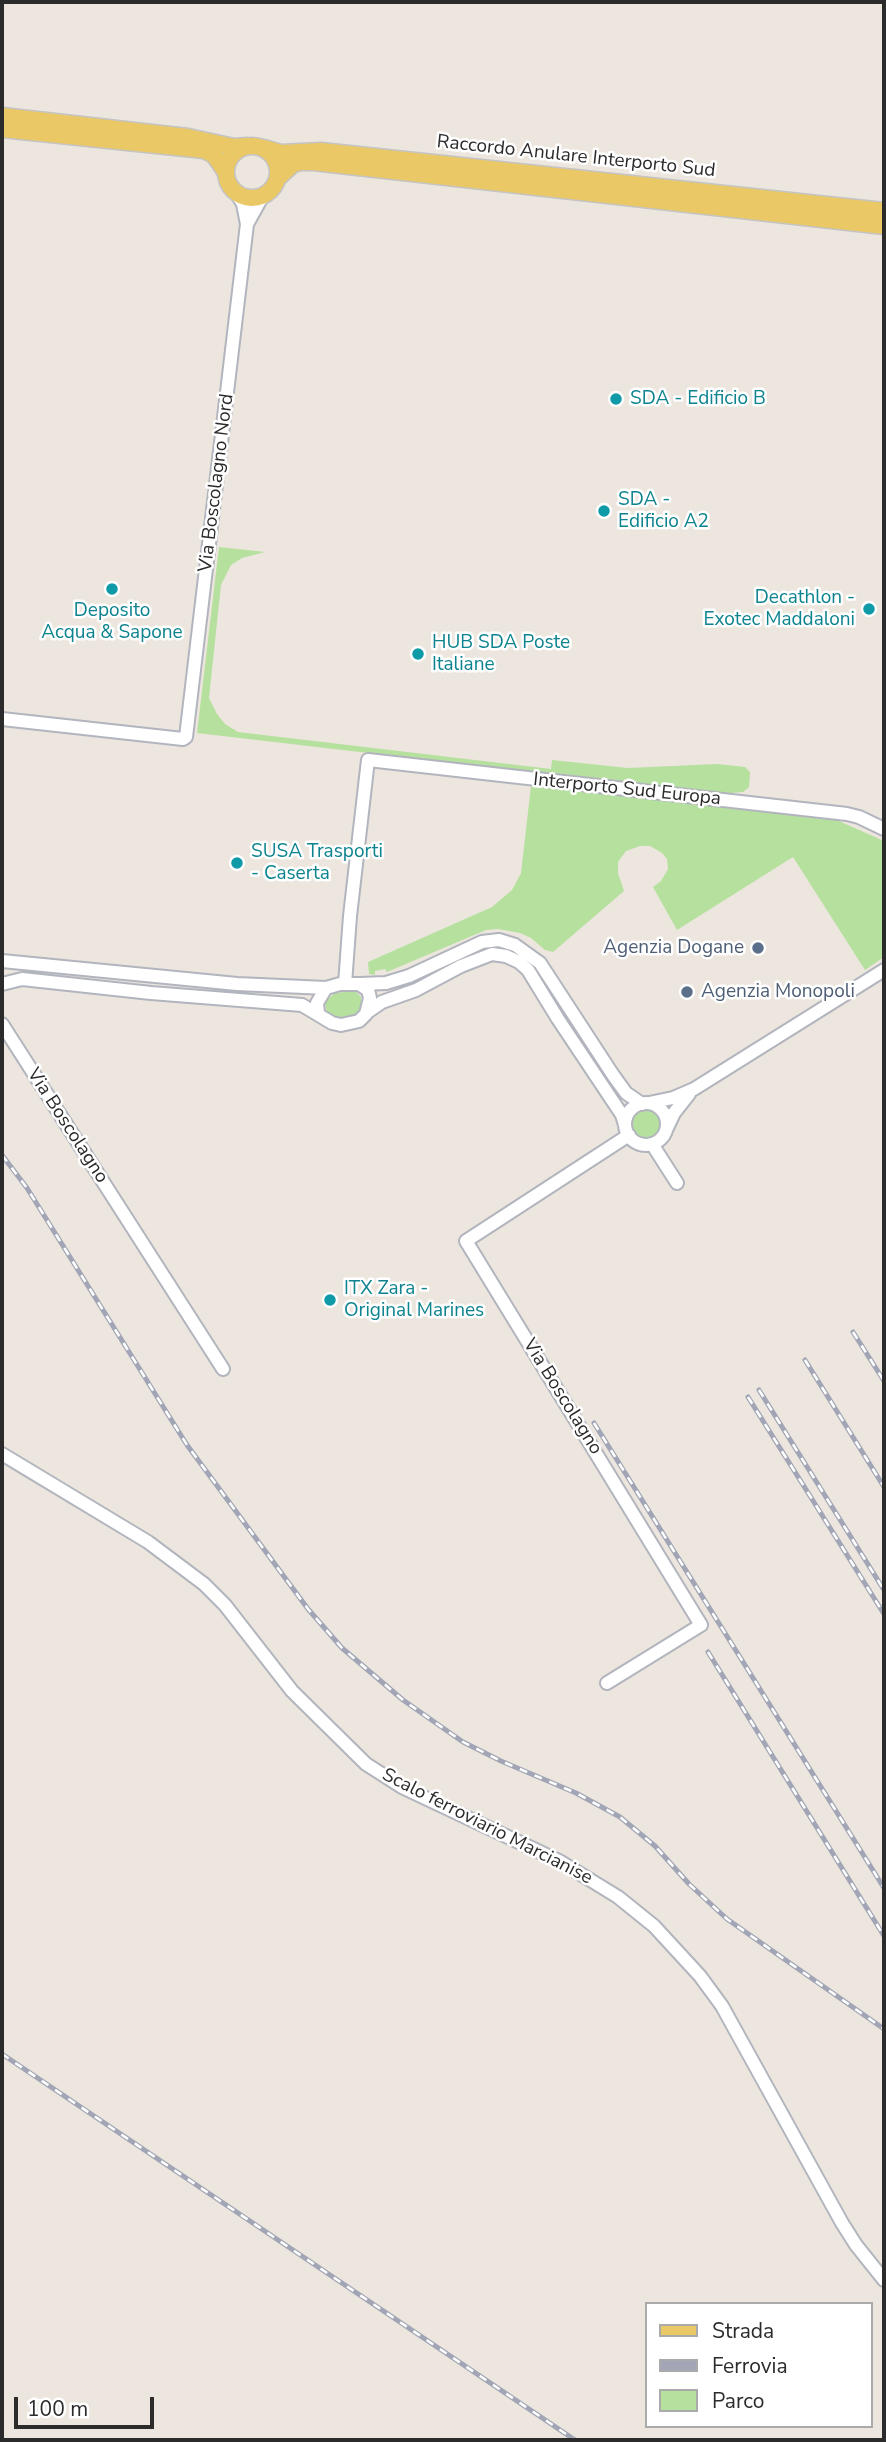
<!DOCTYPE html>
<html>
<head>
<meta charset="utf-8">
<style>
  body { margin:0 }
  #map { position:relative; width:886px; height:2442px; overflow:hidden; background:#ece6de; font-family:"Nunito Sans",sans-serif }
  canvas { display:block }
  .frame { position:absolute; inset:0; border:4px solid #2b2b2b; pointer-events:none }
  .legend { position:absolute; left:645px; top:2302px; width:228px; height:126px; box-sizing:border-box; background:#fff; border:2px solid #aaa; margin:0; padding:9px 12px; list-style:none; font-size:21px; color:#2b2b2b }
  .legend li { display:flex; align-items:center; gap:14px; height:35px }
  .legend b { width:35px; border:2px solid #aaa }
  .scale { position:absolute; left:14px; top:2397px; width:140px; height:32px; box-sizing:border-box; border:4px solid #2b2b2b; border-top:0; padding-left:9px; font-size:21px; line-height:24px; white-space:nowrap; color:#2b2b2b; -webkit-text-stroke:5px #fff; paint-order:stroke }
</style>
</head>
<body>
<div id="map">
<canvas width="886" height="2442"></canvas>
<div class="frame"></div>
<ul class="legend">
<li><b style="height:9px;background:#eac866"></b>Strada</li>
<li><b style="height:9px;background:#a1a5b5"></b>Ferrovia</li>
<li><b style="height:19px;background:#b6e09e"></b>Parco</li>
</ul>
<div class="scale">100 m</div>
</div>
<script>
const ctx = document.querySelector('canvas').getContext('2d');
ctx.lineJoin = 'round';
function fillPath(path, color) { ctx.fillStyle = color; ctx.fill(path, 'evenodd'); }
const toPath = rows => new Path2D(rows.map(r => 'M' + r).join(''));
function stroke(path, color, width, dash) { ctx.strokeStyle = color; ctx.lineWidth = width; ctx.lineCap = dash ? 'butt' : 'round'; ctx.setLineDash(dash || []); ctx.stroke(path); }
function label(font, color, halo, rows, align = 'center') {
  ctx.font = font + ' "Nunito Sans",sans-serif'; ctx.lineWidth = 5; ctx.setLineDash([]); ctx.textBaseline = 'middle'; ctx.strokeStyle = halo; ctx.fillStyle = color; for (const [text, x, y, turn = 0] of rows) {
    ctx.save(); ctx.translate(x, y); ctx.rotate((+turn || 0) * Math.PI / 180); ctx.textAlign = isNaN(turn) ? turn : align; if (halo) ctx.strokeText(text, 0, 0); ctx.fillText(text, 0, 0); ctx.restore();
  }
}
const green = toPath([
  [219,547,265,552,242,558,231,565,221,585,209,698,217,714,225,724,238,732,551,769,552,760,628,768,717,764,745,767,750,772,749,787,743,792,719,794,197,733],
  [531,786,832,818,884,841,884,957,865,970,793,857,677,930,653,887,661,881,668,869,667,859,662,853,650,846,640,846,626,851,618,862,618,873,624,891,553,952,545,950,531,938,520,933,498,929,486,930,387,972,385,969,375,971,375,975,369,974,368,962,492,907,512,890,521,873],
  [355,991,361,997,361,1007,354,1017,339,1017,327,1013,325,1003,327,1000,335,993],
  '631 1125a15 15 0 1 1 30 0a15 15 0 1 1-30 0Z'
]);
const minor = toPath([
  [247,224,262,197],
  [2,719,183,739,186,737,247,224,243,204,237,194],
  [2,961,237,984,326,988],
  [2,984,22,979,151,993,302,1005,332,1023,341,1025,359,1021,366,1014,370,998,368,990,359,984,340,984,326,988,317,1003,318,1013],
  [345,984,350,916,368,760,847,814,859,817,884,829],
  [360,984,386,983,409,976,482,942,499,940,515,945,540,963,613,1075,626,1093,642,1104],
  [366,1013,382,1002,416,990,461,966,492,954,506,956,519,962,528,970,558,1019,622,1115,625,1125],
  [2,1024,223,1369],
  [649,1103,673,1098,694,1089,884,970],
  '625 1124a21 21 0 1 1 42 0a21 21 0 1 1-42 0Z',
  [667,1128,674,1113,689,1094],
  [652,1144,677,1183],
  [2,1454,148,1542,204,1584,225,1605,292,1691,366,1764,402,1787,561,1862,618,1897,654,1926,700,1976,722,2006,842,2223,856,2245,884,2280],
  [607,1683,701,1625,466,1241,629,1135]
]);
const major = toPath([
  [2,116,188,137,234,147,247,146],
  [2,129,204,150,214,155,225,171],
  '226 172a26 26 0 1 1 52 0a26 26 0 1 1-52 0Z',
  [264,148,281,153,321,151,884,211],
  [278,178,293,164,301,162,313,162,884,226]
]);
const rail = toPath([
  [2,1155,27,1188,187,1445,308,1609,342,1648,403,1700,463,1742,501,1761,576,1793,620,1817,655,1846,689,1884,727,1919,884,2029],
  [853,1332,884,1381],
  [805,1360,884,1487],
  [759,1390,884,1590],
  [748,1397,884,1614],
  [594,1423,884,1888],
  [708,1652,884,1936],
  [2,2054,575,2440]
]);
const markers = [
  [616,399,7,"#0f9aa8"],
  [604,511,7,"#0f9aa8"],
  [112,589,7,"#0f9aa8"],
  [869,609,7,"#0f9aa8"],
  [418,654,7,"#0f9aa8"],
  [237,863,7,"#0f9aa8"],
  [758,948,7,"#5c6f8a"],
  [687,992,7,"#5c6f8a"],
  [330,1300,7,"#0f9aa8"]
];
const streetNames = [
  ["Raccordo Anulare Interporto Sud",576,157,6],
  ["Via Boscolagno Nord",217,483,-83],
  ["Interporto Sud Europa",627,790,6],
  ["Via Boscolagno",67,1126,57],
  ["Via Boscolagno",562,1397,58],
  ["Scalo ferroviario Marcianise",487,1827,27]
];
const cultureNames = [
  ["SDA - Edificio B",630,399],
  ["SDA -",618,500],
  ["Edificio A2",618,522],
  ["Decathlon -",855,598,"right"],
  ["Exotec Maddaloni",855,620,"right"],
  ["Deposito",112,611,"center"],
  ["Acqua & Sapone",112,633,"center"],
  ["HUB SDA Poste",432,643],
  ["Italiane",432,665],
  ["SUSA Trasporti",251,852],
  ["- Caserta",251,874],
  ["ITX Zara -",344,1289],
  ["Original Marines",344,1311]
];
const serviceNames = [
  ["Agenzia Dogane",744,948],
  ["Agenzia Monopoli",701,992,"left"]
];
fillPath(green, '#b6e09e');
stroke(minor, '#b2b5be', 16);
stroke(major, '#c4c4c4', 19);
stroke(minor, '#fff', 12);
stroke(major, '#eac866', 16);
stroke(rail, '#a1a5b5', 5);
stroke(rail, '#fff', 2.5, [8]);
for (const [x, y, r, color] of markers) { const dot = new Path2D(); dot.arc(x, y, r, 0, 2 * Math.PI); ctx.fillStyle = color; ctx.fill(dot); stroke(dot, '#fff', 2.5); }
label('19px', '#2b2b2b', '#fff', streetNames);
label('19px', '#0d838f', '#fff', cultureNames, 'left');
label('19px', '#4e5e75', '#fff', serviceNames, 'right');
</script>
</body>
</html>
